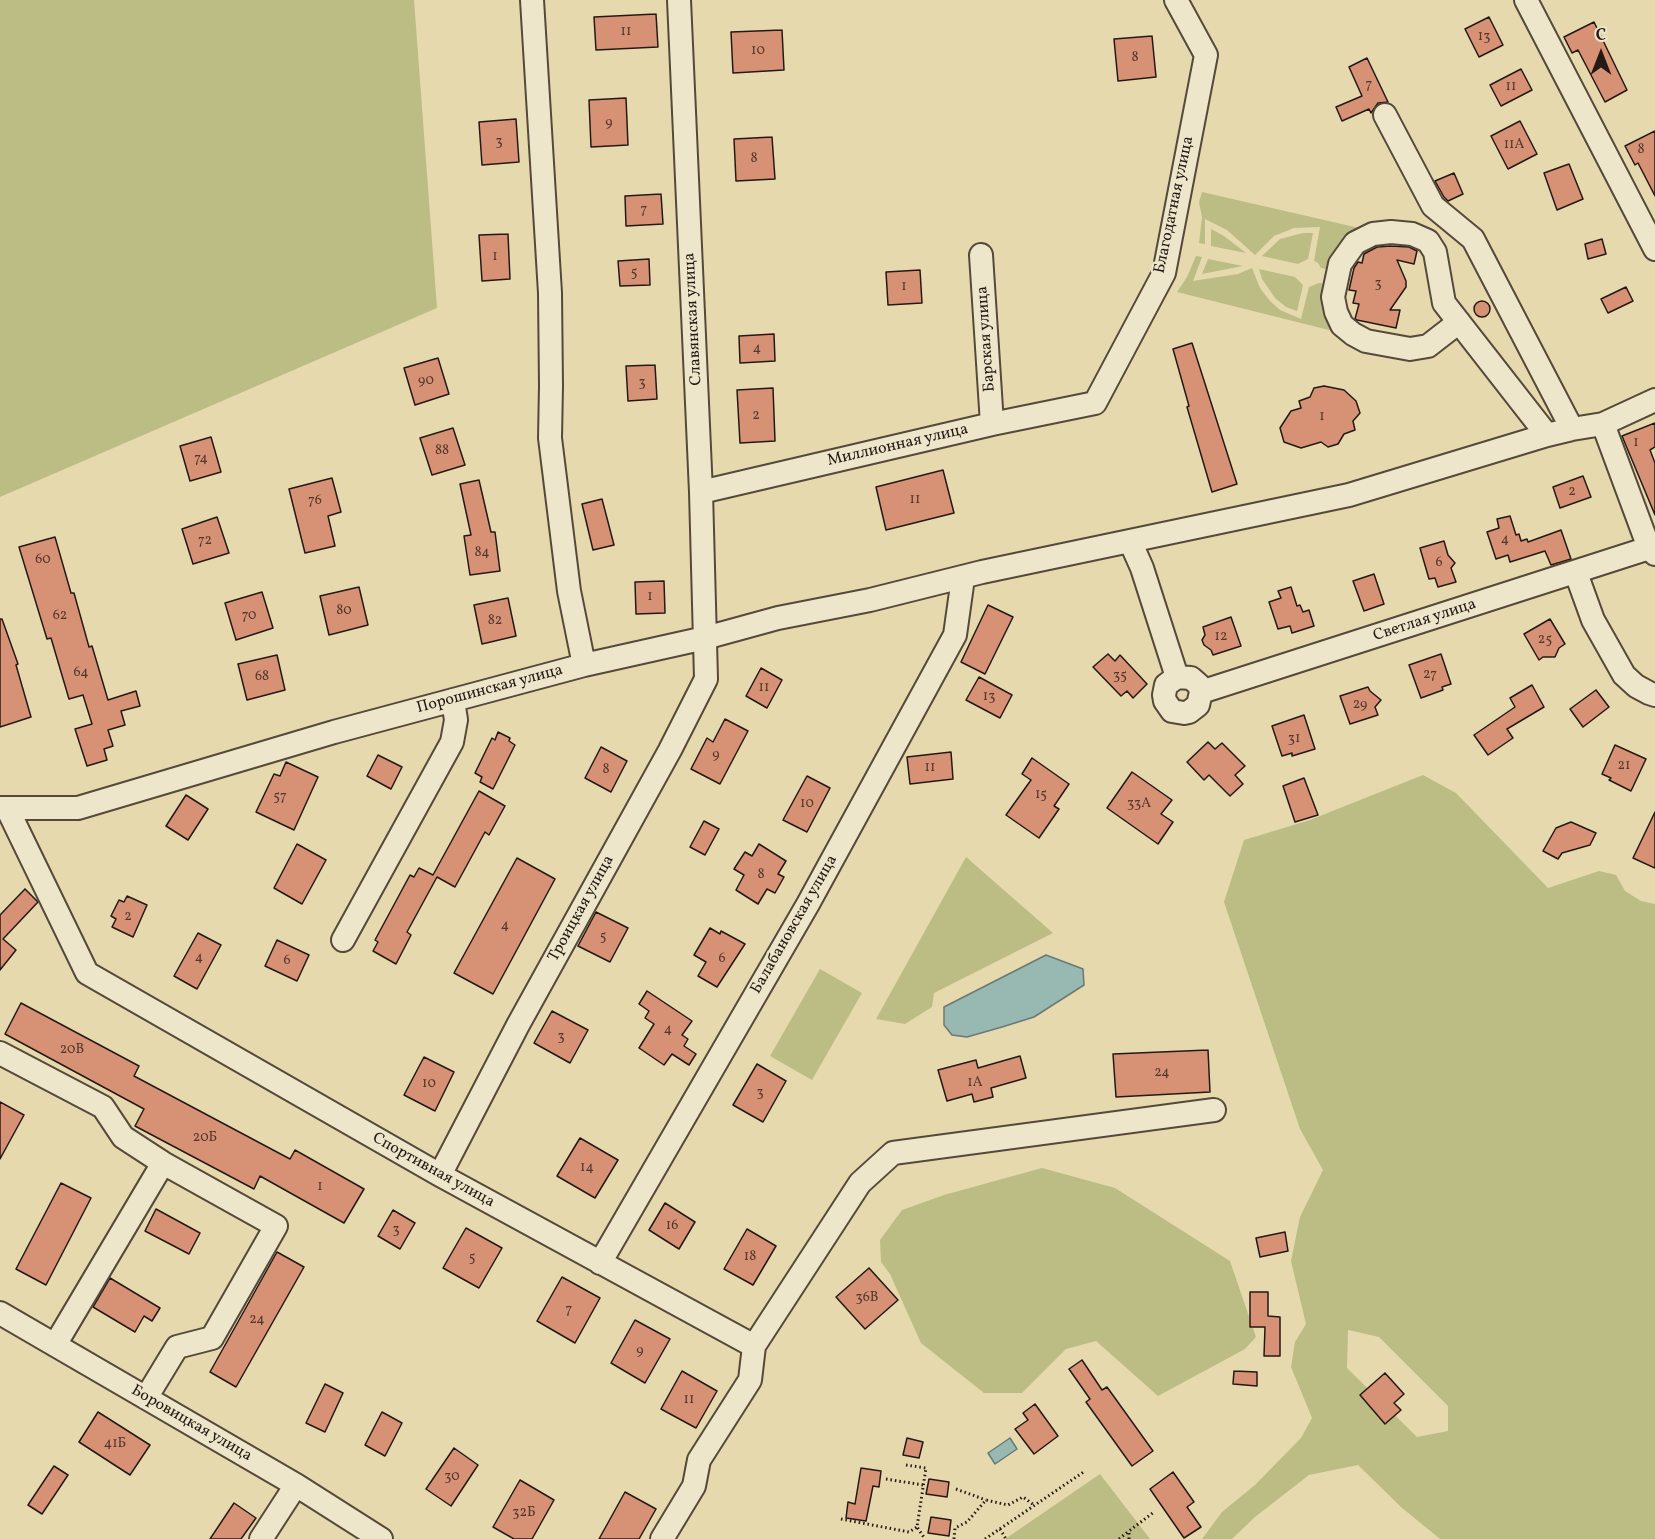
<!DOCTYPE html>
<html>
<head>
<meta charset="utf-8">
<style>
  body { margin:0 }
  #map { position:relative; width:1655px; height:1539px; overflow:hidden; background:#e5d9ad; font-family:Vollkorn,serif }
  canvas { display:block }
  .north { position:absolute; left:1571px; top:24px; width:60px; height:60px; -webkit-text-stroke:4px #eee6ca; paint-order:stroke; rotate:0deg; font-size:16px; font-weight:700; line-height:24px; text-align:center; color:#251915 }
  .north::after { content:''; display:block; margin:auto; width:21px; height:27px; background:#251915; clip-path:polygon(50% 0,100% 100%,50% 72%,0 100%) }
</style>
</head>
<body>
<div id="map">
<canvas width="1655" height="1539"></canvas>
<div class="north">С</div>
</div>
<script>
const ctx = document.querySelector('canvas').getContext('2d');
ctx.lineJoin = 'round';
function fillPath(path, color) { ctx.fillStyle = color; ctx.fill(path, 'evenodd'); }
const toPath = rows => new Path2D(rows.map(r => 'M' + r).join(''));
function stroke(path, color, width, dash) { ctx.strokeStyle = color; ctx.lineWidth = width; ctx.lineCap = dash ? 'butt' : 'round'; ctx.setLineDash(dash || []); ctx.stroke(path); }
function label(font, color, halo, rows, align = 'center') {
  ctx.font = font + ' Vollkorn,serif'; ctx.lineWidth = 4.5; ctx.setLineDash([]); ctx.textBaseline = 'middle'; ctx.strokeStyle = halo; ctx.fillStyle = color; for (const [text, x, y, turn = 0] of rows) {
    ctx.save(); ctx.translate(x, y); ctx.rotate((+turn || 0) * Math.PI / 180); ctx.textAlign = isNaN(turn) ? turn : align; if (halo) ctx.strokeText(text, 0, 0); ctx.fillText(text, 0, 0); ctx.restore();
  }
}
const green = toPath([
  [0,0,414,0,437,308,0,497],
  [1202,192,1368,230,1330,270,1321,268,1318,263,1314,261,1320,227,1294,228,1274,236,1255,255,1227,230,1205,219,1205,244,1199,243,1202,217,1199,202],
  [1211,229,1224,236,1246,253,1211,246],
  [1303,233,1313,233,1308,259,1298,264,1262,256,1280,239],
  [1196,256,1202,257,1193,281,1238,274,1252,268,1260,288,1270,301,1280,310,1301,319,1309,287,1319,283,1327,284,1337,332,1177,292,1187,277],
  [1208,259,1243,266,1202,274],
  [1259,269,1295,277,1303,285,1297,311,1286,307,1275,298,1262,279],
  [1423,775,1456,793,1548,888,1599,871,1616,875,1625,891,1641,901,1655,904,1655,1539,1440,1539,1401,1507,1358,1465,1309,1475,1255,1517,1232,1539,1202,1539,1222,1512,1255,1485,1301,1438,1312,1418,1291,1367,1295,1342,1306,1324,1291,1261,1300,1217,1323,1170,1300,1129,1224,902,1244,840,1310,820],
  [1348,1330,1379,1337,1448,1406,1448,1431,1417,1437,1347,1368],
  [966,857,1053,933,934,993,932,1007,905,1024,876,1019],
  [820,969,862,993,812,1080,770,1056],
  [1042,1168,1115,1188,1230,1261,1256,1337,1245,1349,1158,1396,1096,1341,1066,1349,1022,1393,984,1393,921,1343,890,1274,881,1262,880,1240,902,1210,944,1195],
  [1100,1474,1150,1539,1005,1539]
]);
const water = toPath([
  [1046,955,1083,969,1084,985,1034,1017,1002,1027,967,1037,952,1035,944,1025,944,1007,1046,955],
  [1010,1438,1017,1449,995,1464,988,1453,1010,1438]
]);
const building = toPath([
  [656,14,658,47,596,50,594,17,656,14],
  [1489,17,1503,45,1479,57,1465,29,1489,17],
  [1594,22,1627,90,1605,102,1578,50,1572,53,1564,37,1594,22],
  [782,30,784,70,733,73,731,32,782,30],
  [1152,36,1156,77,1118,81,1114,39,1152,36],
  [1367,58,1388,102,1378,103,1371,113,1369,109,1342,121,1336,107,1362,96,1349,67,1367,58],
  [1521,69,1532,90,1501,106,1490,85,1521,69],
  [626,98,628,145,591,147,589,100,626,98],
  [516,119,519,162,482,165,479,122,516,119],
  [1520,121,1537,154,1508,169,1491,136,1520,121],
  [1655,131,1655,196,1638,163,1635,165,1625,146,1655,131],
  [772,137,775,179,736,181,734,139,772,137],
  [1569,164,1583,199,1557,210,1544,173,1569,164],
  [1454,173,1463,194,1448,201,1444,197,1435,181,1454,173],
  [661,194,663,224,626,226,625,196,661,194],
  [508,234,510,279,482,281,479,235,508,234],
  [1602,239,1606,254,1588,259,1585,244,1602,239],
  [1391,246,1409,247,1417,251,1414,264,1397,260,1406,281,1406,287,1390,310,1400,310,1396,328,1357,320,1355,319,1359,304,1353,303,1356,291,1349,290,1354,268,1358,262,1362,263,1364,254,1377,247,1391,246],
  [649,259,650,285,620,286,618,261,649,259],
  [920,270,922,303,888,305,886,272,920,270],
  [1626,287,1633,301,1608,313,1601,299,1626,287],
  '1474 309a8 8 0 1 1 16 0a8 8 0 1 1-16 0Z',
  [774,334,775,361,740,363,739,336,774,334],
  [1192,343,1237,484,1212,492,1187,407,1189,406,1173,349,1192,343],
  [438,358,449,394,415,405,404,368,438,358],
  [655,365,657,399,628,401,626,366,655,365],
  [1324,386,1344,390,1356,401,1360,413,1353,421,1355,430,1344,434,1338,444,1328,447,1321,442,1301,448,1284,442,1280,428,1291,411,1301,408,1299,401,1310,397,1314,388,1324,386],
  [773,388,775,441,740,443,737,390,773,388],
  [1655,423,1655,447,1650,450,1655,463,1655,515,1622,436,1655,423],
  [453,428,465,465,432,475,420,438,453,428],
  [211,437,221,472,190,481,180,446,211,437],
  [943,470,954,513,886,530,876,487,943,470],
  [1583,476,1591,497,1560,508,1553,487,1583,476],
  [332,478,341,512,328,516,335,546,305,553,289,489,332,478],
  [479,480,491,532,495,532,500,571,470,575,464,536,471,535,460,484,479,480],
  [602,499,614,545,593,550,582,504,602,499],
  [1510,516,1516,535,1519,534,1521,541,1527,539,1528,542,1561,530,1571,559,1551,565,1545,551,1510,562,1508,555,1496,559,1487,532,1499,528,1497,519,1510,516],
  [217,517,229,553,193,564,182,529,217,517],
  [55,537,71,593,74,593,89,647,92,646,108,700,136,691,140,706,121,711,125,725,108,730,113,746,104,749,107,760,87,766,75,729,92,724,83,695,69,699,51,638,47,639,19,547,55,537],
  [1444,541,1448,555,1455,563,1451,568,1456,582,1438,587,1435,578,1429,579,1420,548,1444,541],
  [1374,574,1384,604,1364,611,1353,581,1374,574],
  [664,581,665,613,636,614,635,582,664,581],
  [359,587,368,625,329,635,320,596,359,587],
  [1291,587,1297,606,1300,605,1303,612,1309,610,1314,626,1292,633,1290,626,1278,629,1269,602,1281,598,1278,591,1291,587],
  [262,592,273,628,236,640,225,603,262,592],
  [508,598,516,636,482,644,474,605,508,598],
  [988,605,1013,617,985,674,961,662,988,605],
  [1231,617,1241,646,1213,655,1211,650,1204,645,1202,640,1205,635,1203,627,1231,617],
  [0,619,2,619,18,664,16,665,31,717,0,727,0,619],
  [1550,619,1565,644,1559,648,1555,657,1543,657,1539,660,1524,634,1550,619],
  [1108,654,1115,661,1120,655,1147,684,1133,698,1127,691,1121,696,1093,667,1108,654],
  [1441,654,1451,684,1442,687,1443,690,1421,698,1409,665,1441,654],
  [277,655,285,690,247,700,238,664,277,655],
  [761,668,782,680,767,708,746,696,761,668],
  [979,677,1012,695,1000,718,966,700,979,677],
  [1532,685,1544,707,1507,729,1513,738,1488,755,1474,735,1515,707,1510,698,1532,685],
  [1368,687,1370,691,1381,700,1375,707,1378,715,1350,724,1340,696,1368,687],
  [1596,690,1609,707,1583,727,1570,709,1596,690],
  [1304,715,1315,749,1292,756,1292,753,1282,756,1272,726,1304,715],
  [725,719,748,731,720,784,691,769,707,738,713,742,725,719],
  [498,732,510,738,509,741,515,745,493,789,480,782,482,777,475,773,492,738,495,740,498,732],
  [1208,742,1215,749,1222,743,1245,766,1235,775,1243,784,1230,796,1209,775,1204,780,1187,762,1208,742],
  [1615,745,1646,759,1631,791,1609,780,1611,778,1602,774,1615,745],
  [601,747,627,761,611,792,585,778,601,747],
  [951,752,953,779,910,784,907,757,951,752],
  [378,755,402,767,391,789,367,776,378,755],
  [1032,758,1069,784,1054,806,1059,809,1039,838,1006,815,1031,780,1022,774,1032,758],
  [286,762,318,777,294,830,256,812,274,774,280,776,286,762],
  [1132,772,1172,800,1161,814,1173,822,1158,844,1107,808,1132,772],
  [807,776,830,788,807,832,783,820,807,776],
  [1304,778,1318,815,1295,822,1283,786,1304,778],
  [479,791,505,806,489,835,485,832,455,887,437,877,407,932,411,935,396,964,373,951,378,942,375,940,410,875,414,877,419,868,433,875,479,791],
  [186,795,208,809,188,840,166,826,186,795],
  [1655,812,1655,868,1633,858,1655,812],
  [704,821,719,829,705,855,690,847,704,821],
  [1571,822,1596,833,1590,845,1562,853,1558,859,1543,851,1556,828,1571,822],
  [297,844,326,860,302,904,274,888,297,844],
  [759,844,786,861,778,874,784,877,775,893,767,889,758,904,736,890,744,875,734,869,745,852,752,856,759,844],
  [517,858,555,879,493,994,454,973,517,858],
  [25,889,38,902,3,939,16,950,0,970,0,915,25,889],
  [127,896,147,905,133,937,112,927,116,919,111,916,119,900,124,902,127,896],
  [596,912,628,928,610,962,578,946,596,912],
  [710,928,720,934,721,931,745,944,717,987,698,976,706,962,694,955,710,928],
  [198,933,221,945,197,989,174,976,198,933],
  [277,940,309,955,297,981,265,966,277,940],
  [647,991,692,1021,682,1035,688,1039,684,1046,696,1054,689,1065,672,1054,664,1065,639,1048,654,1024,645,1018,649,1011,639,1004,647,991],
  [21,1003,139,1066,134,1076,290,1159,295,1150,364,1189,344,1223,260,1176,254,1189,135,1126,144,1109,5,1034,21,1003],
  [552,1011,588,1030,570,1063,534,1043,552,1011],
  [1208,1050,1210,1092,1116,1097,1113,1054,1208,1050],
  [1020,1056,1026,1078,991,1088,993,1097,974,1102,972,1094,947,1101,938,1070,976,1060,978,1068,1020,1056],
  [424,1057,454,1072,435,1111,404,1095,424,1057],
  [757,1064,786,1081,763,1122,733,1105,757,1064],
  [0,1102,24,1115,0,1159,0,1102],
  [580,1138,618,1160,595,1198,557,1176,580,1138],
  [61,1183,91,1198,46,1285,16,1269,61,1183],
  [665,1203,695,1222,679,1249,649,1230,665,1203],
  [156,1209,200,1233,189,1254,145,1231,156,1209],
  [393,1210,415,1223,400,1249,378,1236,393,1210],
  [466,1228,502,1248,479,1288,443,1268,466,1228],
  [747,1229,776,1246,753,1285,724,1269,747,1229],
  [1285,1232,1288,1251,1260,1257,1256,1238,1285,1232],
  [277,1252,304,1267,236,1387,210,1372,277,1252],
  [869,1268,898,1300,865,1329,836,1297,869,1268],
  [562,1277,600,1298,575,1343,537,1321,562,1277],
  [110,1278,160,1308,152,1321,144,1316,135,1332,93,1307,110,1278],
  [1250,1292,1268,1292,1268,1316,1280,1317,1280,1356,1264,1356,1265,1327,1250,1327,1250,1292],
  [635,1320,670,1339,645,1383,611,1363,635,1320],
  [1082,1360,1102,1390,1107,1387,1153,1451,1132,1466,1086,1402,1090,1399,1069,1369,1082,1360],
  [682,1371,717,1391,696,1428,661,1409,682,1371],
  [1234,1371,1257,1372,1257,1386,1233,1384,1234,1371],
  [1385,1373,1404,1394,1394,1403,1401,1410,1385,1424,1360,1395,1385,1373],
  [325,1384,343,1393,325,1432,306,1423,325,1384],
  [1035,1404,1058,1436,1034,1454,1015,1429,1028,1420,1023,1413,1035,1404],
  [98,1412,150,1445,130,1475,79,1442,98,1412],
  [382,1412,402,1423,385,1456,365,1445,382,1412],
  [907,1438,923,1442,919,1458,903,1455,907,1438],
  [454,1448,478,1465,451,1506,426,1489,454,1448],
  [54,1466,68,1475,42,1514,28,1505,54,1466],
  [861,1468,881,1471,879,1487,873,1486,866,1521,846,1518,848,1502,855,1504,861,1468],
  [1173,1472,1194,1502,1187,1507,1201,1527,1184,1538,1150,1489,1173,1472],
  [929,1479,949,1482,947,1497,926,1494,929,1479],
  [520,1480,554,1500,532,1539,514,1539,493,1527,520,1480],
  [625,1492,656,1509,639,1539,599,1539,625,1492],
  [234,1503,256,1518,241,1539,210,1539,234,1503],
  [931,1517,951,1520,949,1536,928,1533,931,1517]
]);
const path = toPath([
  [906,1465,926,1468,917,1527,925,1539],
  [886,1479,923,1485],
  [956,1489,986,1500],
  [841,1519,909,1532,917,1527],
  [1000,1529,1006,1539],
  [954,1539,955,1528,967,1522,986,1500,1008,1505,1023,1497,1034,1505],
  [985,1539,1085,1471],
  [1119,1539,1129,1531],
  [1129,1539,1129,1531,1154,1512]
]);
const minor = toPath([
  [532,0,550,293,551,386,550,438,569,591,584,665],
  [1526,0,1655,249],
  [1385,115,1433,206,1473,239,1572,429],
  [981,255,992,424],
  [1459,322,1428,346,1410,349,1366,341,1353,334,1342,325,1336,312,1333,297,1340,264,1355,243,1373,234,1391,232,1412,234,1428,241,1435,252,1444,303,1547,435],
  [1603,424,1649,548,1655,554],
  [701,492,992,424,1095,403,1164,273,1206,55,1176,0],
  [1130,541,1142,568,1177,677],
  [1576,573,1593,620,1624,675,1636,686,1649,693,1655,695],
  [1201,692,1198,705,1189,712,1184,713,1172,711,1165,701,1164,695,1166,685,1177,677,1191,678,1199,685,1201,692,1649,548],
  [0,808,78,808,334,732,584,665,705,638,778,618,870,600,982,572,1349,495,1547,435,1572,429,1603,424,1655,400],
  [7,808,87,973,440,1175,754,1346,750,1380,699,1460,694,1486,662,1539],
  [343,940,452,742,456,720,453,700],
  [0,1053,103,1107,123,1137,163,1163],
  [440,1175,518,1025,670,750,706,679,701,492,679,0],
  [600,1263,808,904,955,635,963,578],
  [0,1313,296,1485,381,1539],
  [55,1345,163,1163,276,1226,212,1338,177,1347,146,1398],
  [754,1346,860,1183,893,1153,1214,1110],
  [261,1539,296,1485]
]);
const numberNames = [
  ["11",626,32],
  ["13",1484,37],
  ["10",758,51],
  ["8",1135,58],
  ["7",1369,85],
  ["11",1511,87],
  ["9",609,123],
  ["3",499,142],
  ["11А",1514,145],
  ["8",1641,150],
  ["8",754,159],
  ["7",644,210],
  ["1",495,257],
  ["5",634,273],
  ["3",1378,284],
  ["1",904,287],
  ["4",757,349],
  ["90",426,381],
  ["3",642,383],
  ["2",756,416],
  ["1",1322,417],
  ["1",1636,443],
  ["88",442,451],
  ["74",201,459],
  ["2",1572,492],
  ["11",915,500],
  ["76",315,501],
  ["4",1505,540],
  ["72",205,541],
  ["84",482,553],
  ["60",43,560],
  ["6",1439,563],
  ["1",650,597],
  ["80",344,611],
  ["62",60,616],
  ["70",249,616],
  ["82",495,621],
  ["12",1221,637],
  ["25",1545,640],
  ["64",81,673],
  ["27",1430,675],
  ["35",1120,676],
  ["68",262,677],
  ["11",764,688],
  ["13",989,697],
  ["29",1360,705],
  ["31",1294,739],
  ["9",716,755],
  ["21",1624,766],
  ["11",930,768],
  ["8",606,770],
  ["15",1041,795],
  ["57",280,797],
  ["10",807,804],
  ["33А",1139,804],
  ["8",761,875],
  ["2",128,917],
  ["4",505,926],
  ["5",603,937],
  ["4",199,958],
  ["6",722,959],
  ["6",287,961],
  ["4",668,1030],
  ["3",561,1037],
  ["20В",72,1050],
  ["24",1162,1073],
  ["1А",975,1083],
  ["10",429,1084],
  ["3",760,1093],
  ["20Б",205,1138],
  ["14",587,1168],
  ["1",320,1187],
  ["16",672,1226],
  ["3",396,1230],
  ["18",750,1257],
  ["5",472,1258],
  ["36В",867,1298],
  ["7",569,1310],
  ["24",257,1320],
  ["9",640,1351],
  ["11",689,1400],
  ["41Б",115,1444],
  ["30",452,1477],
  ["32Б",524,1513]
];
const streetNames = [
  ["Благодатная улица",1175,205,-78],
  ["Славянская улица",694,319,-93],
  ["Барская улица",987,339,-94],
  ["Миллионная улица",898,446,-13],
  ["Светлая улица",1425,621,-18],
  ["Порошинская улица",490,690,-15],
  ["Троицкая улица",582,909,-61],
  ["Балабановская улица",795,925,-60],
  ["Спортивная улица",433,1171,29],
  ["Боровицкая улица",191,1424,30]
];
fillPath(green, '#bcbd85');
fillPath(water, '#98b9b2');
stroke(water, '#6a7973', 1.5);
fillPath(building, '#d79275');
stroke(building, '#251915', 1.5);
stroke(minor, '#55493b', 26);
stroke(path, '#251915', 3, [1.5, 3]);
stroke(minor, '#eee6ca', 22);
label('14px', '#52372d', null, numberNames);
label('16px', '#251915', '#eee6ca', streetNames);
</script>
</body>
</html>
